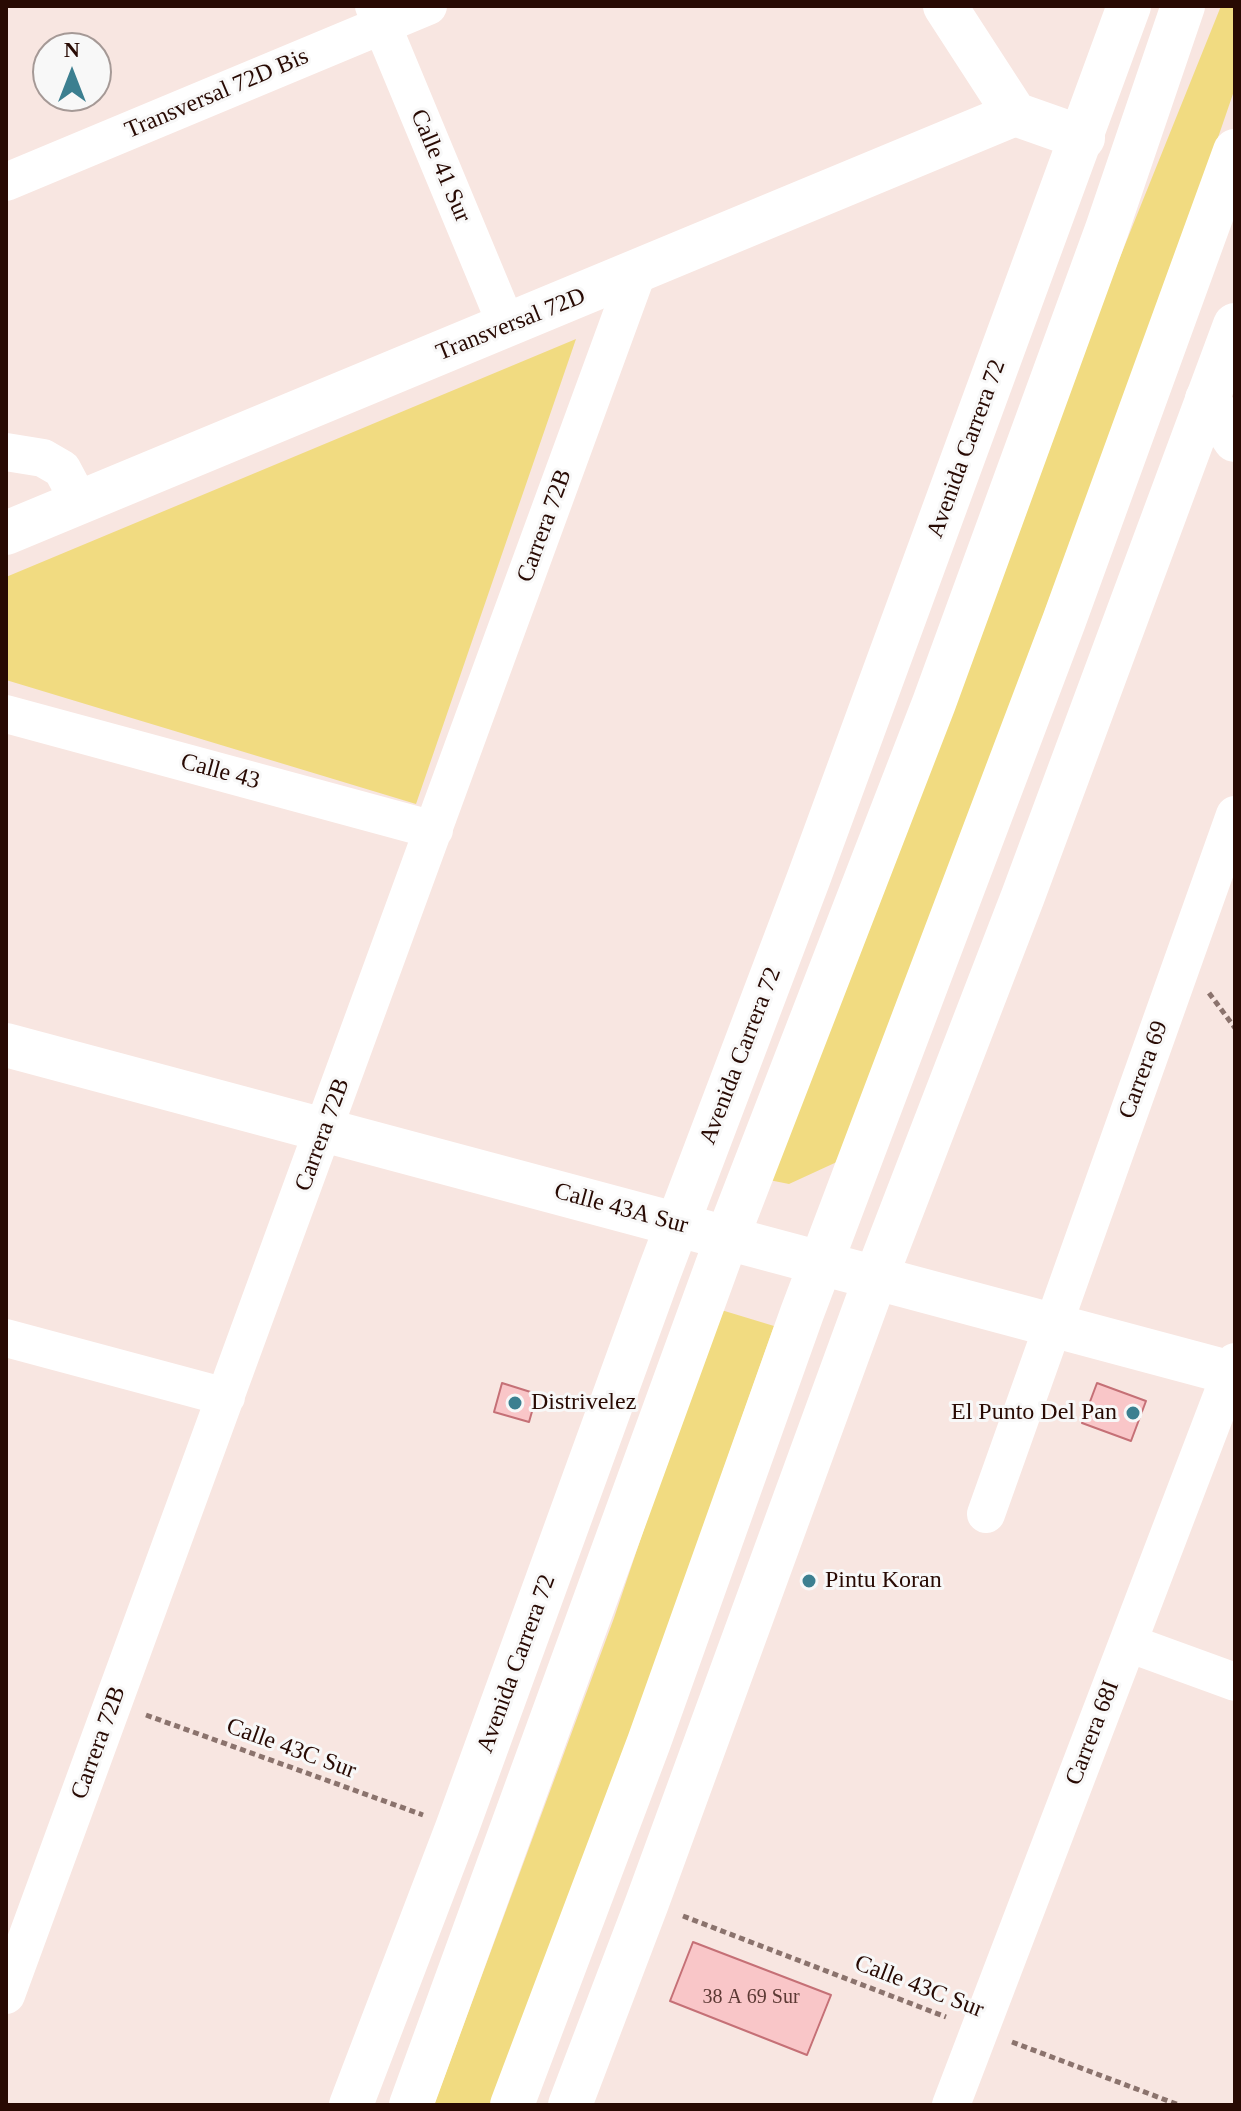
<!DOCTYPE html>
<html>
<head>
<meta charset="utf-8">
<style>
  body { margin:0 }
  #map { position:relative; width:1241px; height:2111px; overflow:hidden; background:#f8e6e1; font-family:"Times New Roman",serif }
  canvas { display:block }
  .frame { position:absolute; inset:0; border:8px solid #280a03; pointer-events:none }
  .north { position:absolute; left:32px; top:32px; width:80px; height:80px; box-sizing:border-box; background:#f8f8f8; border:2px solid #a59996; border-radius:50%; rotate:0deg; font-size:22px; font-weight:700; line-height:32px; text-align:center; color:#280a03 }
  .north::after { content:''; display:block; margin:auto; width:28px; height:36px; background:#3c7f90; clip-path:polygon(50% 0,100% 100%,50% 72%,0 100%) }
</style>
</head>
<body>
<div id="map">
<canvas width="1241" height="2111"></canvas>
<div class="frame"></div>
<div class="north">N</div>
</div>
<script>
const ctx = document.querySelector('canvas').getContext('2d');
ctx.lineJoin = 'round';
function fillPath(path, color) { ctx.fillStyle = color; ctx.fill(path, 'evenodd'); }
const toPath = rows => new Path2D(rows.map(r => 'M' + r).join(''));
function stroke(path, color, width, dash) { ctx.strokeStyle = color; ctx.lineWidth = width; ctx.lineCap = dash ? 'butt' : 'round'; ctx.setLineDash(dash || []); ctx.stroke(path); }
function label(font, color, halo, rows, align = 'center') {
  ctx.font = font + ' "Times New Roman",serif'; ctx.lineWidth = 6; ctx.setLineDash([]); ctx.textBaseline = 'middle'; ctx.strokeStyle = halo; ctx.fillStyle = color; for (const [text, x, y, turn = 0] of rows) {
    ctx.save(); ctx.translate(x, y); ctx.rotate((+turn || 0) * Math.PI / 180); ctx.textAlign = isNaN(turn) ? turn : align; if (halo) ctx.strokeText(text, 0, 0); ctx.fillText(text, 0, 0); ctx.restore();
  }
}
const green = toPath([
  [1221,6,1235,6,1235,88,1175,263,839,1161,789,1184,769,1180,1073,374],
  [576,339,416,804,6,680,6,577],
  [718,1309,774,1326,609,1794,490,2105,434,2105,614,1618]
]);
const building = toPath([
  [502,1383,537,1394,529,1422,494,1412,502,1383],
  [1097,1383,1146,1401,1131,1441,1082,1423,1097,1383],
  [693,1942,831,1995,807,2055,670,2001,693,1942]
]);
const path = toPath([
  [1209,993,1235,1028],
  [146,1715,423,1815],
  [683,1916,946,2017],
  [1012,2042,1179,2105]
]);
const street = toPath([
  [374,6,507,326],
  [6,182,428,6],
  [6,452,43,458,62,469,80,503],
  [6,714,434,830],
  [6,1338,226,1397],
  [986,1514,1235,815],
  [1128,1643,1235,1682],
  [6,1995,637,273],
  [951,2105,1235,1362]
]);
const secondary = toPath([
  [945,6,1015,114,1083,138],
  [1207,399,1235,440],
  [6,533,1015,114],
  [6,1045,1235,1374]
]);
const highway = toPath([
  [351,2105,457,1828,659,1273,808,880,1129,6],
  [411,2105,727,1238,934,703,1107,229,1183,6],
  [512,2105,649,1742,802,1313,1064,621,1235,151],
  [570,2105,647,1903,876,1277,1023,896,1235,325]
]);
const markers = [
  [515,1403,8,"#3c7f90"],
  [1133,1413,8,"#3c7f90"],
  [809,1581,8,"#3c7f90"]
];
const numberNames = [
  ["38 A 69 Sur",751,1998]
];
const streetNames = [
  ["Transversal 72D Bis",217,94,-23],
  ["Calle 41 Sur",440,166,67],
  ["Transversal 72D",511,325,-22],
  ["Avenida Carrera 72",967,449,-70],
  ["Carrera 72B",545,526,-70],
  ["Calle 43",220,772,15],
  ["Avenida Carrera 72",741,1056,-69],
  ["Carrera 69",1144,1070,-70],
  ["Carrera 72B",323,1135,-70],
  ["Calle 43A Sur",621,1209,15],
  ["Avenida Carrera 72",517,1664,-70],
  ["Carrera 68I",1093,1733,-69],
  ["Carrera 72B",99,1743,-70],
  ["Calle 43C Sur",291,1749,20],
  ["Calle 43C Sur",919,1987,21]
];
const poiNames = [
  ["Distrivelez",531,1403],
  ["El Punto Del Pan",1117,1413,"right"],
  ["Pintu Koran",825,1581]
];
fillPath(green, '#f1db81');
fillPath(building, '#f9c6c8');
stroke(building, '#c57076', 2);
stroke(path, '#8b736d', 5, [6, 4]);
stroke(street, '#fff', 38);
stroke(secondary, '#fff', 44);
stroke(highway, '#fff', 44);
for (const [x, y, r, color] of markers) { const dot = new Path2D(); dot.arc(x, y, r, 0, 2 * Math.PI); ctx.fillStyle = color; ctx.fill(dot); stroke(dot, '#f8f8f8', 3); }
label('20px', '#5c3934', null, numberNames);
label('24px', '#280a03', '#f8f8f8', streetNames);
label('24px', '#280a03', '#f8f8f8', poiNames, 'left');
</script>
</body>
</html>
